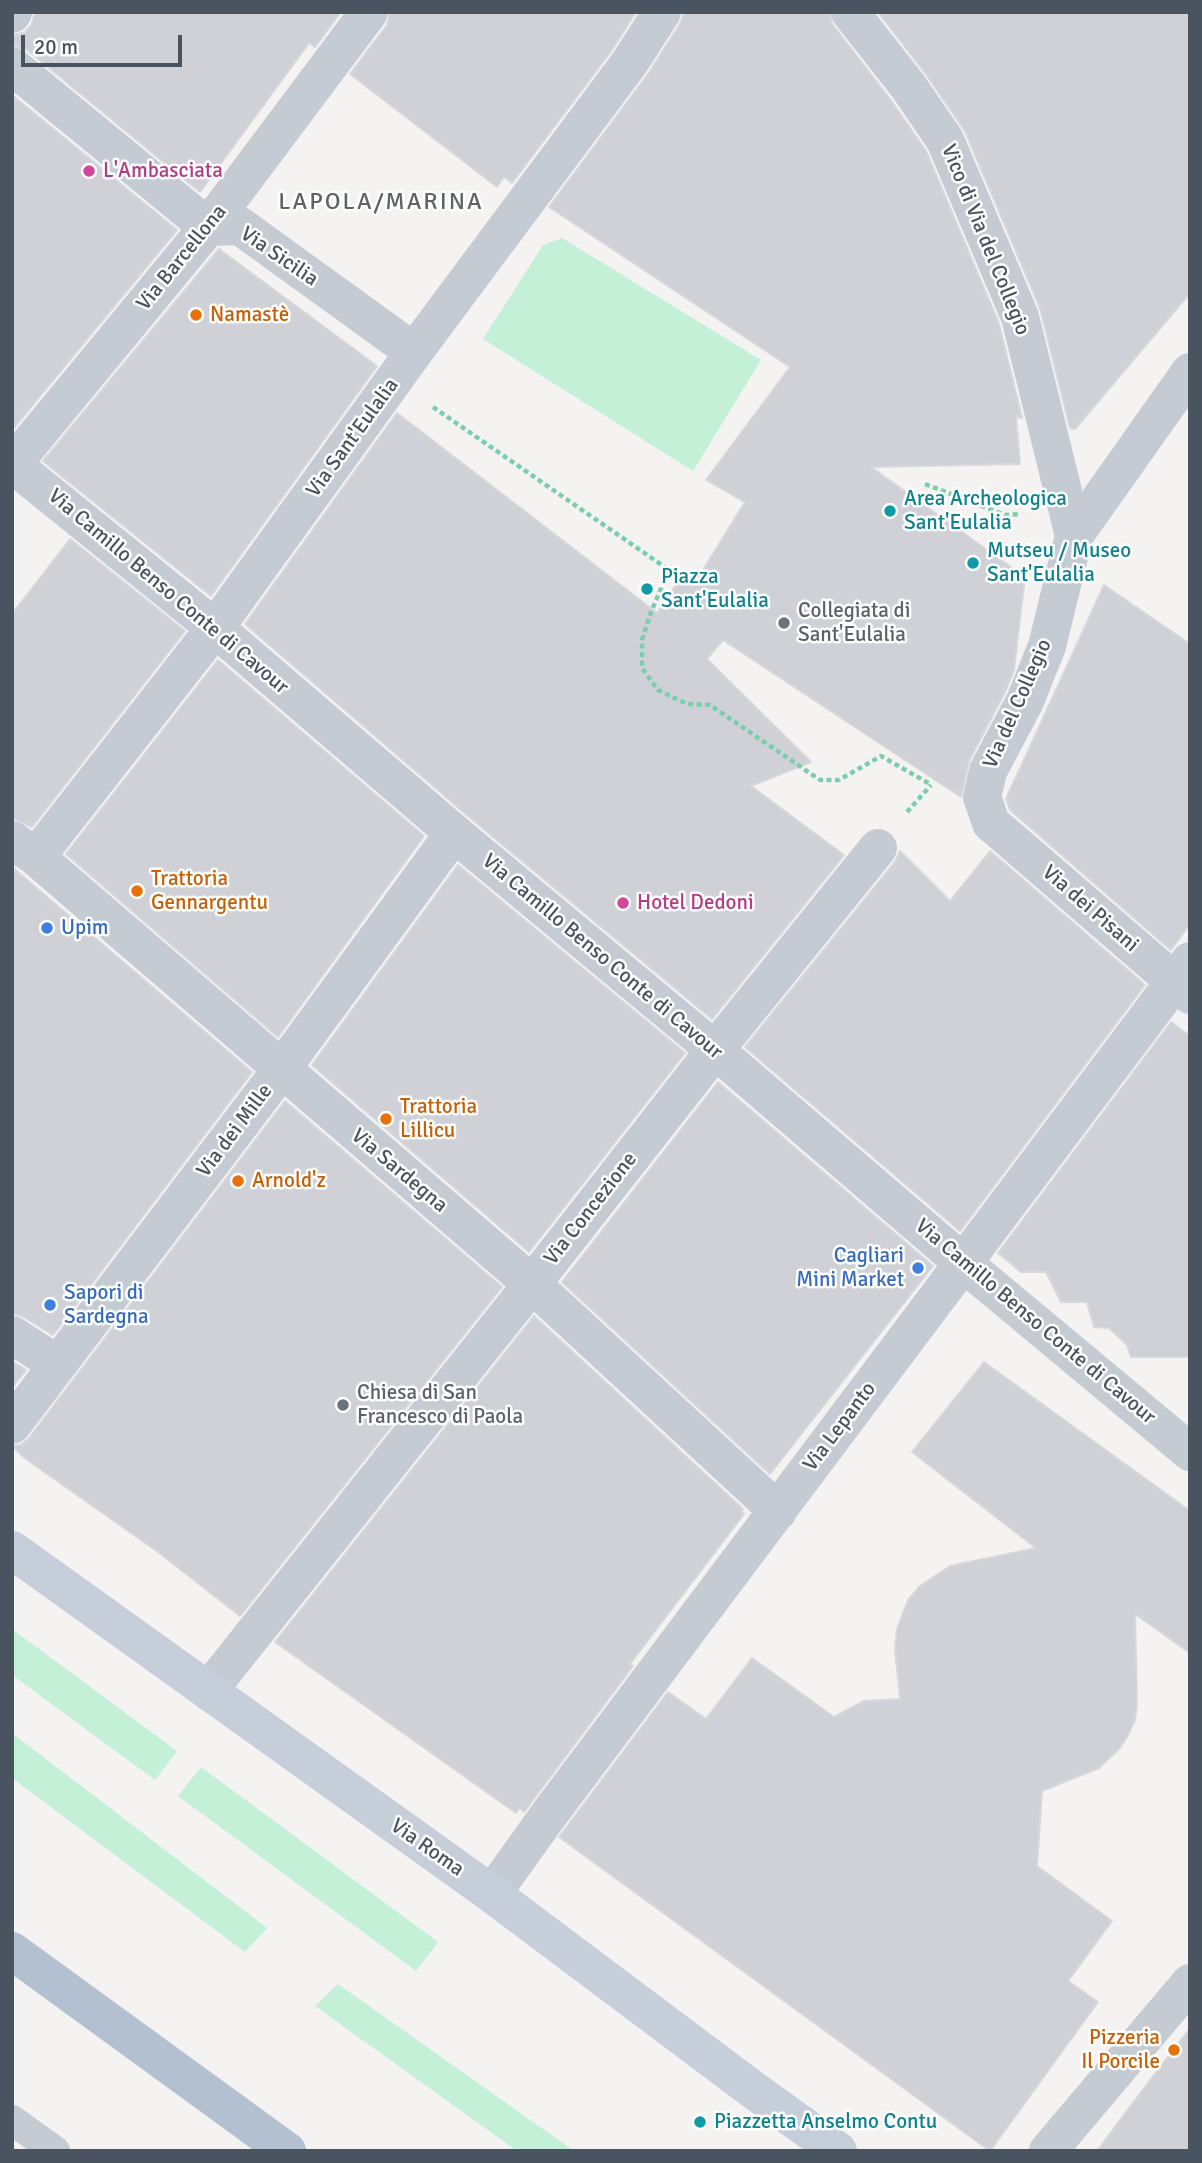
<!DOCTYPE html>
<html>
<head>
<meta charset="utf-8">
<style>
  body { margin:0 }
  #map { position:relative; width:1202px; height:2163px; overflow:hidden; background:#f4f3f2; font-family:Signika,sans-serif }
  canvas { display:block }
  .frame { position:absolute; inset:0; border:14px solid #4a5460; pointer-events:none }
  .scale { position:absolute; left:21px; top:35px; width:161px; height:32px; box-sizing:border-box; border:4px solid #4a5460; border-top:0; padding-left:9px; font-size:21px; line-height:24px; white-space:nowrap; color:#4a5460; -webkit-text-stroke:5px #fff; paint-order:stroke }
</style>
</head>
<body>
<div id="map">
<canvas width="1202" height="2163"></canvas>
<div class="frame"></div>
<div class="scale">20 m</div>
</div>
<script>
const ctx = document.querySelector('canvas').getContext('2d');
ctx.lineJoin = 'round';
function fillPath(path, color) { ctx.fillStyle = color; ctx.fill(path, 'evenodd'); }
const toPath = rows => new Path2D(rows.map(r => 'M' + r).join(''));
function stroke(path, color, width, dash) { ctx.strokeStyle = color; ctx.lineWidth = width; ctx.lineCap = dash ? 'butt' : 'round'; ctx.setLineDash(dash || []); ctx.stroke(path); }
function label(font, color, halo, rows, align = 'center') {
  ctx.font = font + ' Signika,sans-serif'; ctx.lineWidth = 5; ctx.setLineDash([]); ctx.textBaseline = 'middle'; ctx.strokeStyle = halo; ctx.fillStyle = color; for (const [text, x, y, turn = 0] of rows) {
    ctx.save(); ctx.translate(x, y); ctx.rotate((+turn || 0) * Math.PI / 180); ctx.textAlign = isNaN(turn) ? turn : align; if (halo) ctx.strokeText(text, 0, 0); ctx.fillText(text, 0, 0); ctx.restore();
  }
}
const green = toPath([
  [562,238,761,360,693,471,483,339,543,245],
  [12,1629,177,1751,155,1780,12,1675],
  [12,1733,267,1928,245,1952,12,1778],
  [201,1767,438,1942,416,1971,178,1796],
  [338,1984,574,2151,517,2151,315,2006]
]);
const building = toPath([
  [35,12,341,12,315,47,309,43,200,192,26,49,12,45,12,36,25,32,32,24,35,12],
  [390,12,636,12,612,50,512,183,504,177,497,187,350,74,387,25,390,12],
  [684,12,829,12,833,25,890,99,926,151,999,324,1022,418,1016,417,1020,464,871,467,1025,577,1014,670,1005,692,969,761,961,797,723,640,707,659,811,762,751,786,844,855,712,1019,468,816,245,624,397,413,657,613,686,570,698,578,745,502,706,480,790,367,549,207,648,74,680,24,684,12],
  [878,12,1190,12,1190,293,1075,429,1070,428,1040,308,965,131,925,73,878,12],
  [12,95,177,230,12,430,12,95],
  [219,249,377,366,211,596,43,461,219,249],
  [70,539,185,631,32,827,12,818,12,614,70,539],
  [1104,585,1190,644,1190,924,1171,950,1010,810,1006,799,1104,585],
  [218,660,424,836,278,1037,66,854,218,660],
  [900,851,950,901,990,851,1145,985,960,1231,745,1047,895,862,900,851],
  [458,865,685,1053,529,1252,312,1065,458,865],
  [12,867,252,1072,53,1335,24,1317,12,1313,12,867],
  [1171,1022,1190,1036,1190,1357,1131,1357,1127,1345,1109,1328,1094,1327,1087,1302,1061,1302,1046,1272,1021,1272,998,1253,1171,1022],
  [718,1082,933,1266,770,1474,562,1282,718,1082],
  [285,1101,502,1287,240,1616,158,1552,26,1459,12,1446,21,1445,29,1438,285,1101],
  [534,1316,743,1509,741,1511,744,1514,630,1664,633,1666,524,1812,520,1808,516,1813,275,1642,534,1316],
  [12,1361,26,1370,12,1388,12,1361],
  [984,1362,1190,1511,1190,1653,1135,1614,1137,1704,1135,1720,1128,1735,1120,1748,1099,1768,1042,1791,1037,1866,1112,1921,1068,1981,1098,2002,990,2151,559,1837,668,1692,706,1719,752,1658,834,1717,864,1701,900,1699,895,1649,897,1629,908,1600,920,1586,950,1566,1036,1548,912,1452,984,1362],
  [1190,2028,1190,2151,1097,2151,1132,2104,1190,2028]
]);
const path = toPath([
  [433,407,669,570,651,612,642,640,642,668,658,690,687,704,710,705,820,780,839,780,881,756,930,784],
  [925,484,1005,515,1021,514],
  [907,812,931,785]
]);
const service = toPath([
  [12,2120,55,2151]
]);
const pedestrian = toPath([
  [12,14,13,12],
  [12,464,215,628,454,833,715,1050,962,1262],
  [12,465,208,227],
  [1074,536,1190,372],
  [12,840,36,857,532,1284,778,1511],
  [36,857,215,628,414,352],
  [12,1335,57,1364],
  [12,1425,281,1070,454,833],
  [208,1691,532,1284,715,1050,878,848]
]);
const minor = toPath([
  [850,12,908,86,945,140,1020,317,1074,536,1047,646,1025,701,988,771,982,797,991,823,1190,995],
  [12,66,208,227,240,226,414,352,630,62,662,12],
  [208,227,369,12],
  [962,1262,1190,1452],
  [492,1894,547,1817,1190,961],
  [1048,2151,1190,1983]
]);
const secondary = toPath([
  [12,1550,492,1894,752,2089,838,2151]
]);
const primary = toPath([
  [12,1951,287,2151]
]);
const markers = [
  [89,171,7,"#d1479c"],
  [196,315,7,"#e8710a"],
  [890,511,7,"#0f9aa8"],
  [973,563,7,"#0f9aa8"],
  [647,589,7,"#0f9aa8"],
  [784,623,7,"#6b7280"],
  [137,891,7,"#e8710a"],
  [623,903,7,"#d1479c"],
  [47,928,7,"#3f7fe0"],
  [386,1119,7,"#e8710a"],
  [238,1181,7,"#e8710a"],
  [918,1268,7,"#3f7fe0"],
  [50,1305,7,"#3f7fe0"],
  [343,1405,7,"#6b7280"],
  [1174,2050,7,"#e8710a"],
  [700,2122,7,"#0f9aa8"]
];
const hotelNames = [
  ["L'Ambasciata",103,171],
  ["Hotel Dedoni",637,903]
];
const streetNames = [
  ["Vico di Via del Collegio",985,240,68],
  ["Via Sicilia",279,257,34],
  ["Via Barcellona",182,258,-51],
  ["Via Sant'Eulalia",353,438,-54],
  ["Via Camillo Benso Conte di Cavour",168,592,40],
  ["Via del Collegio",1018,704,-66],
  ["Via dei Pisani",1090,909,41],
  ["Via Camillo Benso Conte di Cavour",602,957,40],
  ["Via dei Mille",235,1131,-53],
  ["Via Sardegna",399,1171,40],
  ["Via Concezione",591,1209,-52],
  ["Via Camillo Benso Conte di Cavour",1035,1322,40],
  ["Via Lepanto",840,1427,-53],
  ["Via Roma",427,1848,35]
];
const foodNames = [
  ["Namastè",210,315],
  ["Trattoria",151,879],
  ["Gennargentu",151,903],
  ["Trattoria",400,1107],
  ["Lillicu",400,1131],
  ["Arnold'z",252,1181],
  ["Pizzeria",1160,2038,"right"],
  ["Il Porcile",1160,2062,"right"]
];
const cultureNames = [
  ["Area Archeologica",904,499],
  ["Sant'Eulalia",904,523],
  ["Mutseu / Museo",987,551],
  ["Sant'Eulalia",987,575],
  ["Piazza",661,577],
  ["Sant'Eulalia",661,601],
  ["Piazzetta Anselmo Contu",714,2122]
];
const worshipNames = [
  ["Collegiata di",798,611],
  ["Sant'Eulalia",798,635],
  ["Chiesa di San",357,1393],
  ["Francesco di Paola",357,1417]
];
const shopNames = [
  ["Upim",61,928],
  ["Cagliari",904,1256,"right"],
  ["Mini Market",904,1280,"right"],
  ["Sapori di",64,1293],
  ["Sardegna",64,1317]
];
const quarterNames = [
  ["LAPOLA/MARINA",381,203]
];
fillPath(green, '#c3f0d7');
fillPath(building, '#cfd1d6');
stroke(building, '#d7d8dd', 2);
stroke(path, '#7bceab', 4.5, [5, 3.5]);
stroke(service, '#c4cbd3', 30);
stroke(pedestrian, '#c4cbd3', 38);
stroke(minor, '#c4cbd3', 38);
stroke(secondary, '#c6ceda', 38);
stroke(primary, '#b3c0d0', 38);
for (const [x, y, r, color] of markers) { const dot = new Path2D(); dot.arc(x, y, r, 0, 2 * Math.PI); ctx.fillStyle = color; ctx.fill(dot); stroke(dot, '#fff', 2.5); }
label('21px', '#b23c85', '#fff', hotelNames, 'left');
label('21px', '#4a5460', '#fff', streetNames);
label('21px', '#c56008', '#fff', foodNames, 'left');
label('21px', '#0d838f', '#fff', cultureNames, 'left');
label('21px', '#5b616d', '#fff', worshipNames, 'left');
label('21px', '#366cbe', '#fff', shopNames, 'left');
ctx.letterSpacing = '2px';
label('24px', '#5f6267', '#fff', quarterNames);
ctx.letterSpacing = '0px';
</script>
</body>
</html>
